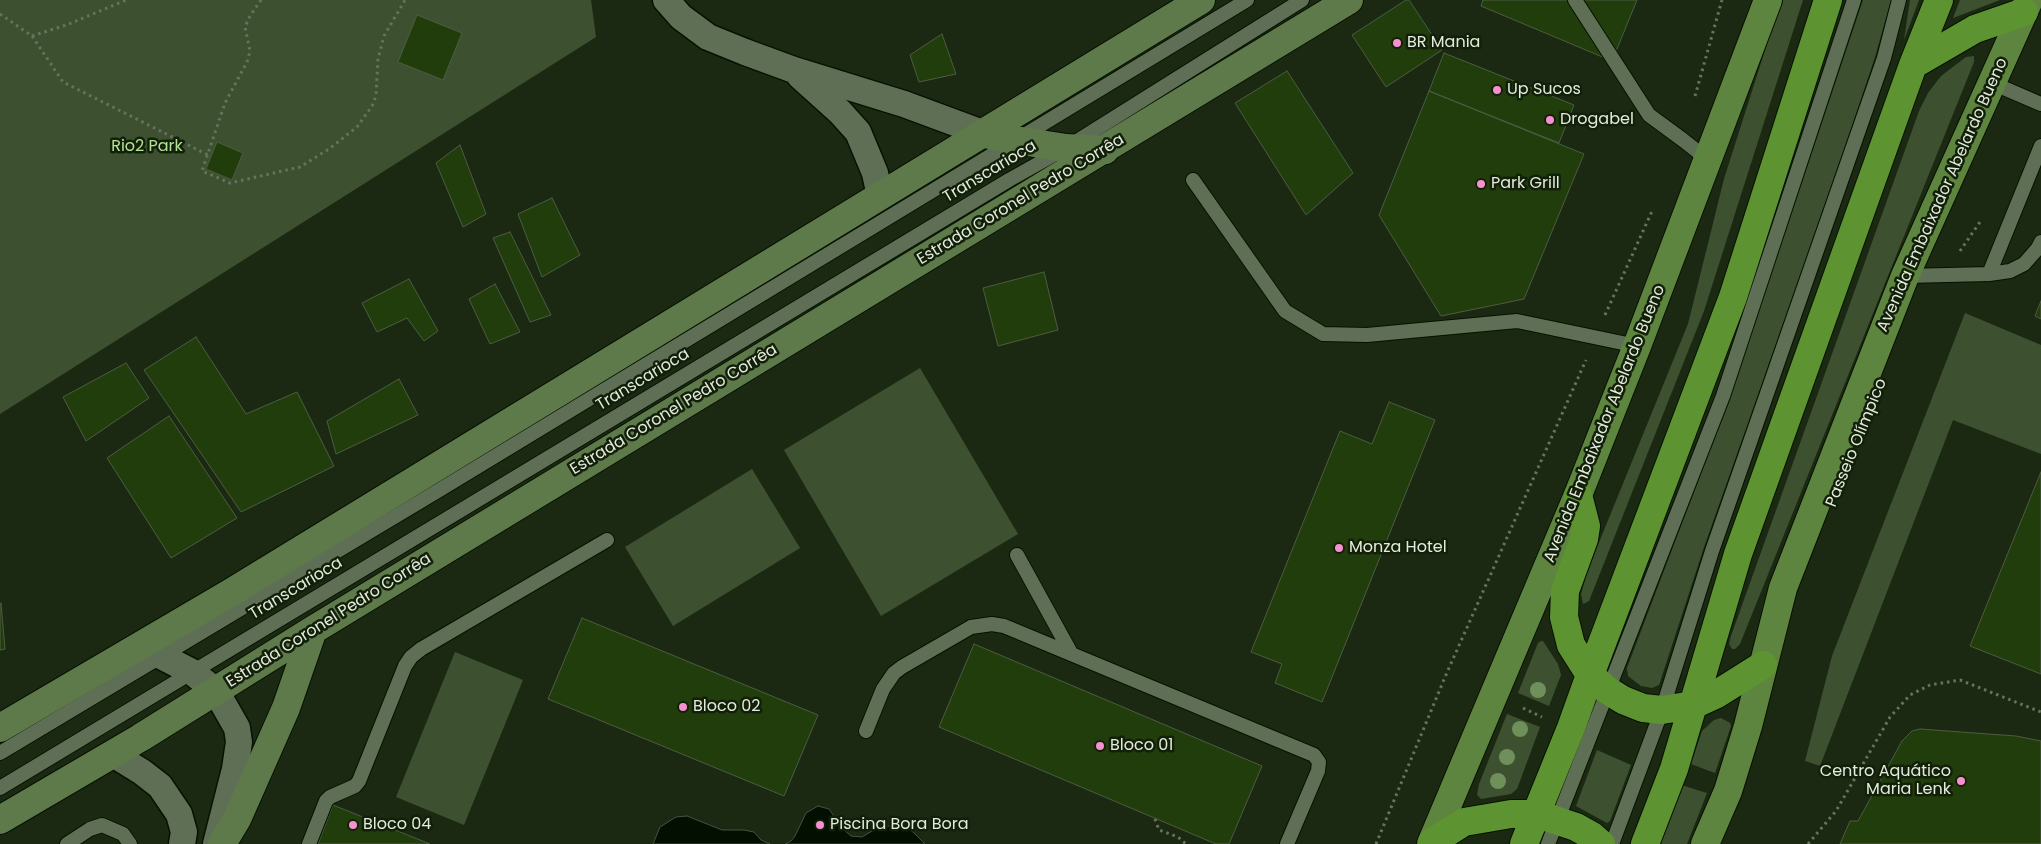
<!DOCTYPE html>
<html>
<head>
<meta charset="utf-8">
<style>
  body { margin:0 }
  canvas { display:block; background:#1b2912 }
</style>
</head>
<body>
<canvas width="2041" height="844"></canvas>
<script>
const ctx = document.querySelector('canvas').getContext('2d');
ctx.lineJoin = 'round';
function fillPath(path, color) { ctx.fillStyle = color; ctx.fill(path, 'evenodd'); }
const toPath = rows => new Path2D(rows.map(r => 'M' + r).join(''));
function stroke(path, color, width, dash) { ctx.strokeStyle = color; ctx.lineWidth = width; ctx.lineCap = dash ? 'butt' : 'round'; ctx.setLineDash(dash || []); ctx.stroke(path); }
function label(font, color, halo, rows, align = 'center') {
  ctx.font = font + ' Poppins,sans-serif'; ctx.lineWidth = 5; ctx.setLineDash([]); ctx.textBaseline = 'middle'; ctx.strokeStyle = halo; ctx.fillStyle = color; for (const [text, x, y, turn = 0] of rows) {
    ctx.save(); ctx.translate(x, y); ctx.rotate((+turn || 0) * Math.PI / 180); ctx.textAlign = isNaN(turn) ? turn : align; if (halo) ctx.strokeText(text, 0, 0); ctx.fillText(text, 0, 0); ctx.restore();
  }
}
const green = toPath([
  [0,0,591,0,596,37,0,414],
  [1781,0,1803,0,1704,311,1589,601,1583,604,1581,594,1587,572,1688,324,1724,179],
  [1863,0,1891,0,1875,57,1830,192,1704,547,1660,682,1659,685,1652,688,1641,686,1628,676,1627,668,1730,397],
  [1910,0,1919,0,1904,40],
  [1960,0,2000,0,1953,18],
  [1974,56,1974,62,1740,644,1735,649,1732,649,1729,644,1731,636,1919,111,1928,93,1941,76,1966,57],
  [1965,313,2041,345,2041,454,1953,420,1820,766,1805,761,1832,656],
  [920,368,1018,534,881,616,784,450],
  [752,469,800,548,673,626,625,547],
  [1541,641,1543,641,1558,664,1561,675,1549,706,1518,693,1538,643],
  [455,652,523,680,464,825,396,797],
  [1507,714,1540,727,1517,789,1511,794,1481,799,1477,795,1479,784],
  [1721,718,1730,723,1731,726,1715,773,1691,764,1702,731,1714,720],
  [1597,750,1631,765,1610,821,1607,823,1576,806],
  [1681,785,1707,793,1687,844,1660,844]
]);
const water = toPath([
  [818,806,829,809,842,828,851,836,862,837,877,828,895,825,904,826,913,832,925,844,785,844,791,841,795,836,806,813,818,806],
  [687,816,722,830,744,830,754,832,761,840,770,844,653,844,660,827,676,817,687,816]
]);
const building = toPath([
  [1406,0,1409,0,1442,50,1386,87,1352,35,1406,0],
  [1483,0,1637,0,1612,61,1481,6,1483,0],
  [417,15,462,33,443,80,398,62,417,15],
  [942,34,956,74,919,82,910,55,942,34],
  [1444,53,1574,105,1559,143,1429,91,1444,53],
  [1287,71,1353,173,1306,215,1235,103,1287,71],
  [1429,91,1584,154,1524,299,1441,316,1379,215,1429,91],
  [217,142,243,153,232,180,206,169,217,142],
  [460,145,486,214,463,227,436,163,460,145],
  [552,198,580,255,542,277,518,214,552,198],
  [510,232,551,315,530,322,493,238,510,232],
  [1044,272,1058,330,998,346,983,288,1044,272],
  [409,279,438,331,424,341,407,318,377,332,362,303,409,279],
  [495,284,520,332,490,344,469,299,495,284],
  [2041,301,2041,319,2035,316,2041,301],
  [196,337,246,414,297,392,334,466,241,512,144,370,196,337],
  [126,363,149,398,86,441,63,397,126,363],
  [399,379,418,415,336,454,327,421,399,379],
  [1389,402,1435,420,1322,702,1275,683,1282,664,1251,652,1340,431,1372,444,1389,402],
  [169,416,237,518,171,558,107,458,169,416],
  [2041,472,2041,674,1970,646,2041,472],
  [1,603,5,649,0,650,0,604,1,603],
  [582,618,818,715,784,796,548,699,582,618],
  [974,644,1262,766,1229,844,1216,844,939,727,974,644],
  [1920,729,2016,736,2041,741,2041,844,1840,844,1850,821,1858,821,1902,741,1912,731,1920,729],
  [333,805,430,844,318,844,333,805]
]);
const path = toPath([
  [261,0,250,16,245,27,250,51,247,62,225,103,202,171,230,183,300,167,329,149,357,127,372,106,376,96,378,59,384,36,405,0],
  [0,14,32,36,63,82,208,155],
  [32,36,69,24,126,0],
  [1695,96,1722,0],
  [1960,251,1982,219],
  [1605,315,1653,209],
  [1523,708,1542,717],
  [1155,819,1159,830,1178,837,1186,844],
  [1376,844,1445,677,1586,360],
  [1808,844,1836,811,1890,717,1910,695,1930,685,1960,680,2041,712]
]);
const lane = toPath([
  [1575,0,1649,115,1683,140,1707,159],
  [1992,83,2041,104],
  [1193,180,1285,311,1323,334,1367,335,1517,321,1637,346],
  [1989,274,2041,146],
  [1905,276,1989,274,2010,271,2024,264,2038,248,2041,242],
  [1017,555,1071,653],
  [866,731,883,689,894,673,902,667,971,627,992,624,1004,626,1314,755,1319,762,1318,771,1287,844],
  [0,753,441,489,1247,0],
  [0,788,1009,180,1066,148,1302,0],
  [67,844,90,829,102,825,123,834,130,844],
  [309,844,326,801,330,797,355,786,359,781,405,666,411,657,421,649,607,540],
  [1548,844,1723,396,1854,0],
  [1612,844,1662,710,1712,551,1884,58,1899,0]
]);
const street = toPath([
  [666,0,681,17,708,37,745,52,794,70,904,104,985,134],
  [800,76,840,112,858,132,875,173,880,196],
  [138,649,161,656,192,672,216,691,237,728,239,742,235,769,216,844],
  [113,754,142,772,160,786,179,814,184,832,182,844]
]);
const secondary = toPath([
  [985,134,1015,140,1066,148,1105,150],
  [0,728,230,593,1201,0],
  [0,820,140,738,313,630,1349,0],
  [222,844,237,819,286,708,313,630]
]);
const primary = toPath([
  [1431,844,1578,495,1637,346,1768,0],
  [1705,844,1728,791,1748,726,1783,588,1905,276,2029,0]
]);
const highway = toPath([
  [1913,65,1975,29,2024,12],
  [1578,495,1586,526,1584,539,1565,591,1564,617,1571,645,1590,675,1607,690,1623,700,1643,708,1662,710,1693,705,1717,694,1763,665],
  [1432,842,1464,822,1511,814,1537,814,1576,827,1592,836,1601,844],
  [1524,844,1571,728,1590,675,1733,297,1828,0],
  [1645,844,1674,769,1738,554,1913,65,1939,0]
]);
const trees = [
  [1538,690],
  [1520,729],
  [1507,757],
  [1498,781]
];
const markers = [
  [1397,43,5,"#f790ce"],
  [1497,90,5,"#f790ce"],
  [1550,120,5,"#f790ce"],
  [1481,184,5,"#f790ce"],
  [1339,548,5,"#f790ce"],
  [683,707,5,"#f790ce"],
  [1100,746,5,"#f790ce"],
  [1961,781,5,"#f790ce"],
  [353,825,5,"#f790ce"],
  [820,825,5,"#f790ce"]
];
const poiNames = [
  ["BR Mania",1407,43],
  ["Up Sucos",1507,90],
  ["Drogabel",1560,120],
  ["Park Grill",1491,184],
  ["Monza Hotel",1349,548],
  ["Bloco 02",693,707],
  ["Bloco 01",1110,746],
  ["Centro Aquático",1951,772,"right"],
  ["Maria Lenk",1951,790,"right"],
  ["Bloco 04",363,825],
  ["Piscina Bora Bora",830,825]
];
const parkNames = [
  ["Rio2 Park",147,147]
];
const streetNames = [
  ["Transcarioca",990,172,-31],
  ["Avenida Embaixador Abelardo Bueno",1943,195,-66],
  ["Estrada Coronel Pedro Corrêa",1021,200,-31],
  ["Transcarioca",643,380,-31],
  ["Estrada Coronel Pedro Corrêa",674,410,-31],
  ["Avenida Embaixador Abelardo Bueno",1605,424,-68],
  ["Passeio Olímpico",1857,443,-68],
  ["Transcarioca",296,589,-31],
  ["Estrada Coronel Pedro Corrêa",329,621,-32]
];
fillPath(green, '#3d5130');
fillPath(water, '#030f00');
stroke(water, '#465142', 1);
fillPath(building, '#223d0c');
stroke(building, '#4c5c43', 1);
stroke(lane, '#061100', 16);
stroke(street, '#061100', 29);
stroke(secondary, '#061100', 30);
stroke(primary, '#061100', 30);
stroke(highway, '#061100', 30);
stroke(path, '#67735f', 3, [2.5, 4]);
stroke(lane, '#5f6f55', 14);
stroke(street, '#5f6f55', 26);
stroke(secondary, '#5e7a4a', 28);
stroke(primary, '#5e853f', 28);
stroke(highway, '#5d9431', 28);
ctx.fillStyle = '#6f8f5b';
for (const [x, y] of trees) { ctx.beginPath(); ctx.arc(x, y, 8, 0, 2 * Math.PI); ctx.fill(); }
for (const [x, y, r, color] of markers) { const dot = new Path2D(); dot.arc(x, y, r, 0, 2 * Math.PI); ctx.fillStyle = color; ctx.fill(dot); stroke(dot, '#121f09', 2); }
label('16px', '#e2ebdc', '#121f09', poiNames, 'left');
label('16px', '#b4e297', '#121f09', parkNames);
label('16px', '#e2ebdc', '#121f09', streetNames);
</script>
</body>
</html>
